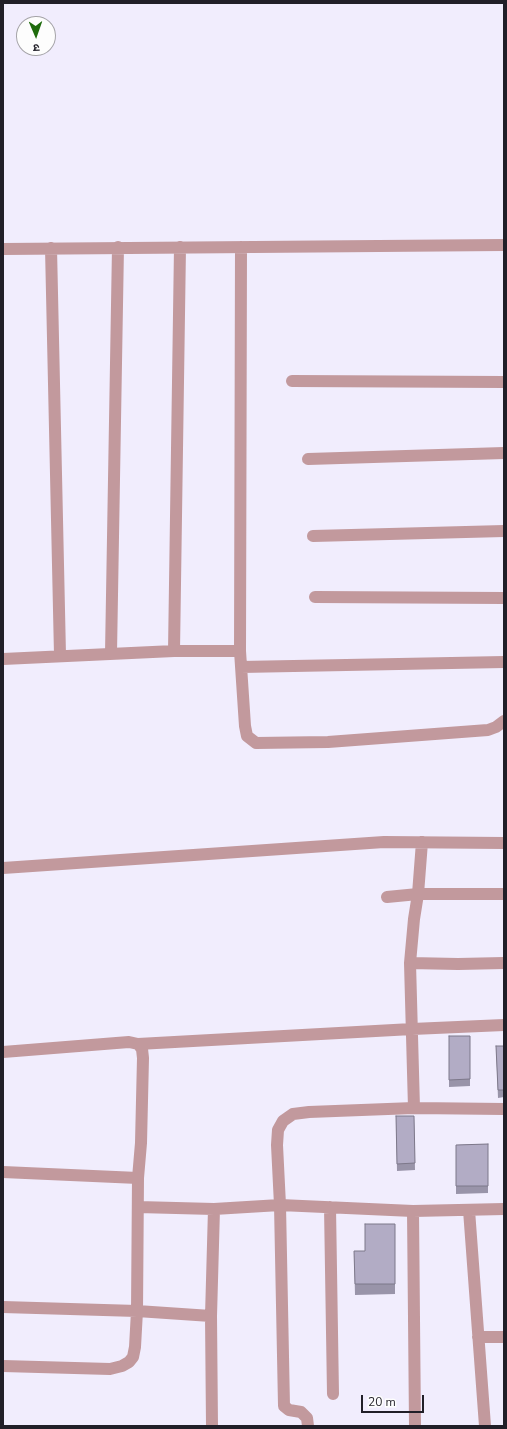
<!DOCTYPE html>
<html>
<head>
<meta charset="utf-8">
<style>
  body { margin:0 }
  #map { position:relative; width:507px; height:1429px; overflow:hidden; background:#f1edfd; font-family:"Nunito Sans","Noto Sans Devanagari",sans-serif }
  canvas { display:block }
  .frame { position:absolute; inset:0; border:4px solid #211f28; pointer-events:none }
  .north { position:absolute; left:16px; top:16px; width:40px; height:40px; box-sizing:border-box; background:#fdfdfd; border:1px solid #a5a4a8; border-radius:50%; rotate:178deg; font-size:11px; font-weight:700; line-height:16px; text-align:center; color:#211f28 }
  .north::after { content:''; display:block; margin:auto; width:14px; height:18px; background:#1e6b0c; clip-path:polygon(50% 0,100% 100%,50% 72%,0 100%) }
  .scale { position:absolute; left:361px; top:1395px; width:63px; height:18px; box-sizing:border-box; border:2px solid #211f28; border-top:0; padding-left:5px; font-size:12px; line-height:14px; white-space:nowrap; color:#211f28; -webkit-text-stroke:3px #fdfdfd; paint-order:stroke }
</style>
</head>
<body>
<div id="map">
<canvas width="507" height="1429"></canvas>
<div class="frame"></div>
<div class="north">उ</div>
<div class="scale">20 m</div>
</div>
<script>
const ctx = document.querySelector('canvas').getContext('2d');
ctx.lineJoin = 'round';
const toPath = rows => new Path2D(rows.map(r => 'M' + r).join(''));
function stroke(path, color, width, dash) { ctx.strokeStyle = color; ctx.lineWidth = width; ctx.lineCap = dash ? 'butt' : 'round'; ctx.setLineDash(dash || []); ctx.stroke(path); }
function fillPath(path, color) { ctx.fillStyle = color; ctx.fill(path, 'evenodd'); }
const minor = toPath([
  [241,247,240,651,245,726,247,736,256,743,328,742,488,730,496,727,504,721],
  [51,248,60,655],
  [3,249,504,245],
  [292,381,504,382],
  [308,459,504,453],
  [313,536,504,531],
  [315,597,504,598],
  [174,651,180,247],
  [111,653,118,247],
  [3,659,174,651,240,651],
  [241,667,504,662],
  [3,868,384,842,504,843],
  [387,897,418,894,504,894],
  [410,963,458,964,504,963],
  [138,1044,412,1029,504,1025],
  [3,1052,129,1042,138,1044,142,1049,143,1058,141,1143,138,1178,137,1311,135,1347,133,1357,129,1362,122,1366,110,1369,3,1366],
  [414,1108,410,963,414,919,418,894,422,842],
  [3,1172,138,1178],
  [138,1207,214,1209,280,1205,413,1211,504,1209],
  [330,1207,333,1394],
  [469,1210,485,1426],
  [413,1211,415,1426],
  [3,1307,137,1311,211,1316],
  [478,1337,504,1337],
  [212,1426,211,1316,214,1209],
  [308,1426,307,1418,301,1412,289,1410,284,1406,280,1205,277,1145,278,1130,283,1121,293,1114,309,1112,414,1108,504,1109]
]);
const wall = toPath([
  [449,1036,470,1036,470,1086,449,1087],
  [496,1046,504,1046,504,1097,498,1098],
  [396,1116,414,1116,415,1170,397,1171],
  [488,1144,488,1193,456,1194,456,1145],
  [395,1224,395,1294,355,1295,354,1251,365,1251]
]);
const building = toPath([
  [449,1036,470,1036,470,1079,449,1080,449,1036],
  [496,1046,504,1046,504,1090,498,1090,496,1046],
  [396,1116,414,1116,415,1163,397,1164,396,1116],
  [488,1144,488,1186,456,1186,456,1145,488,1144],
  [365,1224,395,1224,395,1284,355,1284,354,1251,365,1251,365,1224]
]);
stroke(minor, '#c2999d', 12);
fillPath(wall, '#9994a9');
fillPath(building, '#b2acc5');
stroke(building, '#7d788a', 1);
</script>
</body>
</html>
